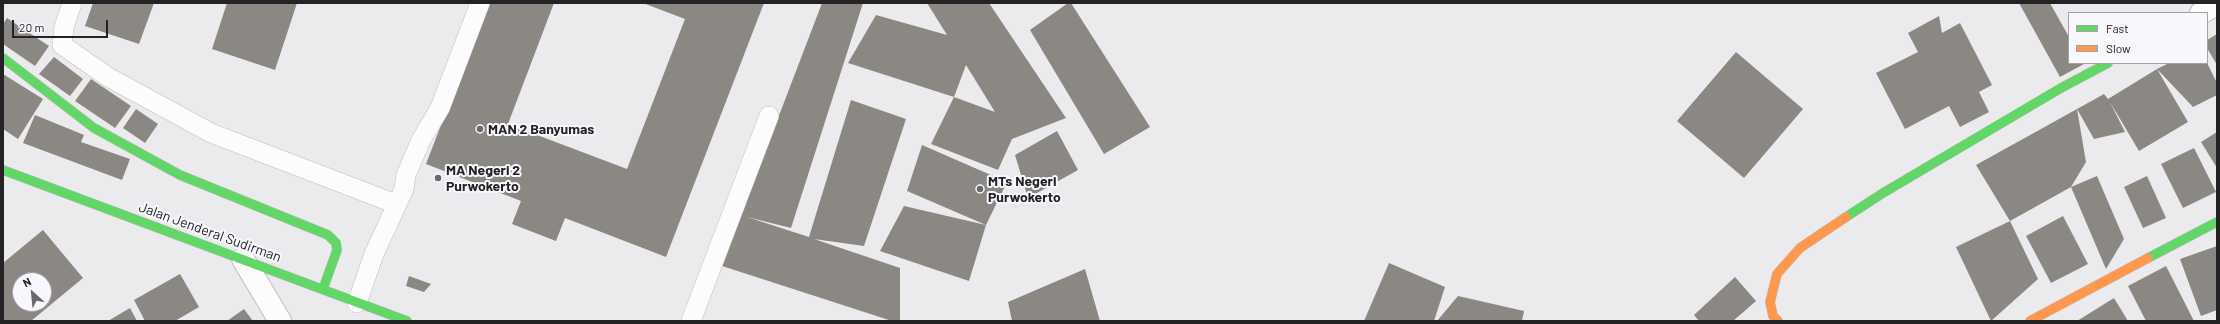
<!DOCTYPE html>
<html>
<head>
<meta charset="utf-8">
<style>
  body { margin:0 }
  #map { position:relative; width:2220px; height:324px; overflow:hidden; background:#ebebee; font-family:Barlow,sans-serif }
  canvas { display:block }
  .frame { position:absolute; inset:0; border:4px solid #232325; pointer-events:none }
  .legend { position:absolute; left:2068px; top:12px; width:140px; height:52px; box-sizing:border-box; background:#f7f7fd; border:1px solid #a2a2a7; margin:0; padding:5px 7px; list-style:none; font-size:12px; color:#232325 }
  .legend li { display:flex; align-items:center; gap:8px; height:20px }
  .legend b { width:20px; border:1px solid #a2a2a7 }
  .north { position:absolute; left:12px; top:272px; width:40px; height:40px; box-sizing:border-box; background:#f7f7fd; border:1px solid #a2a2a7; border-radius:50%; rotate:333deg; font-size:11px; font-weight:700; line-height:16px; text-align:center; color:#232325 }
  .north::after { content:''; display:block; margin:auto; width:14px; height:18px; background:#69696b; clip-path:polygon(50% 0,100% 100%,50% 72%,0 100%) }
  .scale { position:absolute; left:12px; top:20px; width:96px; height:18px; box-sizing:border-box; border:2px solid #232325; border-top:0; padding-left:5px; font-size:12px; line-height:14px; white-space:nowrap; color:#232325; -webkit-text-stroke:3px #f7f7fd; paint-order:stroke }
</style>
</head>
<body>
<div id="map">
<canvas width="2220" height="324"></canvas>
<div class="frame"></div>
<ul class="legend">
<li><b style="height:5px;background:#63d668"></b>Fast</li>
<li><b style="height:5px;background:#ff974d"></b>Slow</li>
</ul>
<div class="north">N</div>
<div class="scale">20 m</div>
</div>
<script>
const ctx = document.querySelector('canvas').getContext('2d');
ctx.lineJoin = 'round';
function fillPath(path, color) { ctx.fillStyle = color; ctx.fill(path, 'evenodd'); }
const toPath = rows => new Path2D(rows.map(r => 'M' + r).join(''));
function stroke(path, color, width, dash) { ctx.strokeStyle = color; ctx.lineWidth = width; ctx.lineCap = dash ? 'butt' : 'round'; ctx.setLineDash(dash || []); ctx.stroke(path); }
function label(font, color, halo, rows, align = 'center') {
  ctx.font = font + ' Barlow,sans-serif'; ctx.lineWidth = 4; ctx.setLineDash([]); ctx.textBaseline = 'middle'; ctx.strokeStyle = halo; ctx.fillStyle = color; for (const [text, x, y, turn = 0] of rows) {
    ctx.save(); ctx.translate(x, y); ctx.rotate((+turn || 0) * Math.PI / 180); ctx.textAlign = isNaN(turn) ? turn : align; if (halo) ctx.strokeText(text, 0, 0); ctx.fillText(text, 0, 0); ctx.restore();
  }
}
const building = toPath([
  [93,3,154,3,139,44,85,26],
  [227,3,297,3,275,70,212,49],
  [488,3,554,3,508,124,627,169,685,19,643,3,764,3,666,257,565,218,556,241,512,224,521,201,426,164],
  [822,3,863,3,791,228,747,217,809,237,851,100,906,119,864,246,814,239,900,268,900,321,892,321,719,265,741,215],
  [927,3,989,3,1066,118,1012,139,998,170,931,144,954,97,995,112,966,65,954,97,848,63,876,15,947,35],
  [1068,3,1071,3,1150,127,1104,154,1030,30],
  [2019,3,2050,3,2069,37,2069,63,2084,64,2060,77],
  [1939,16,1942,33,1960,23,1992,85,1979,92,1989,112,1960,127,1949,106,1905,129,1876,73,1918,52,1908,33],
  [7,18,49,46,35,66,3,44,3,24],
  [2217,34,2217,65,2207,48,2207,40],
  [1736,52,1803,109,1744,178,1677,121],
  [54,57,83,79,70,96,39,74],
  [2169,63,2207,63,2217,83,2217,95,2193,107,2157,69],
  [2157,69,2188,122,2139,151,2110,102,2125,132,2094,139,2077,109,2104,94,2108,99],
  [3,74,43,99,18,139,3,129],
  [91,79,131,106,115,128,75,101],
  [136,109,158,124,145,143,123,128],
  [2077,109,2086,162,2071,187,2010,221,1976,165],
  [35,115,84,135,81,142,130,159,122,180,23,143],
  [1057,131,1078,170,1028,198,1015,155],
  [2217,132,2217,168,2201,142],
  [922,145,1007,182,986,225,907,191],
  [2194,148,2216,192,2183,208,2161,164],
  [2097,176,2124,239,2106,269,2071,187],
  [2147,176,2166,218,2143,228,2124,187],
  [904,206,986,225,969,281,880,251],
  [2063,216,2088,264,2051,283,2026,236],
  [2010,221,2038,279,1991,321,1956,247],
  [43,230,83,278,31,321,3,321,3,263],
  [20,280,44,280,44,304,20,304],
  [2217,246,2217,310,2201,316,2180,259],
  [1389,263,1445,287,1434,321,1364,321],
  [2166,266,2194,321,2146,321,2128,286],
  [1085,269,1100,321,1012,321,1008,302],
  [180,274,199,307,175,321,145,321,134,300],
  [409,276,431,284,424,292,406,286],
  [1735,277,1756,301,1733,321,1699,321,1694,315],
  [1458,296,1524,311,1522,321,1437,321],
  [2114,298,2128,321,2077,321],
  [130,308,137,321,108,321],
  [244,309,253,321,227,321]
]);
const lane = toPath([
  [72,3,64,27,62,45,108,77,211,133,396,204],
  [357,303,374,254,404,189,406,175,421,140,440,108,480,3],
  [691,321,769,116]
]);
const street = toPath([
  [2201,13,2217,4],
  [243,259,280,321]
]);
const fast = toPath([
  [3,58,94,128,180,175,328,235,336,243,337,250,323,289],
  [3,170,407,321],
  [1846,217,1883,193,2061,88,2108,63],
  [2148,258,2217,222]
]);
const slow = toPath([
  [1778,321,1773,316,1770,302,1777,274,1800,248,1846,217],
  [2030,321,2148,258]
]);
const markers = [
  [480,129,4,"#69696b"],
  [438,178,4,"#69696b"],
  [980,189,4,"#69696b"]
];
const poiNames = [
  ["MAN 2 Banyumas",488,129],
  ["MA Negeri 2",446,170],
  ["Purwokerto",446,186],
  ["MTs Negeri",988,181],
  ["Purwokerto",988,197]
];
const streetNames = [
  ["Jalan Jenderal Sudirman",210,232,20]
];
fillPath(building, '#8b8783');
stroke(lane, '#bebec0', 20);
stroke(street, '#bebec0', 24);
stroke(fast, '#bebec0', 10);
stroke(slow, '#bebec0', 10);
stroke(lane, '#fcfcfc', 19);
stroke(street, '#fcfcfc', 22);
stroke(fast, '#63d668', 9);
stroke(slow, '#ff974d', 9);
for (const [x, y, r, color] of markers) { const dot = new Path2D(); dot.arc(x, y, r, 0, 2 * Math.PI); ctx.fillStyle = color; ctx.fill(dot); stroke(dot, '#f7f7fd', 1.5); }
label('bold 14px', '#232325', '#f7f7fd', poiNames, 'left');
label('14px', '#232325', '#f7f7fd', streetNames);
</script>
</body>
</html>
